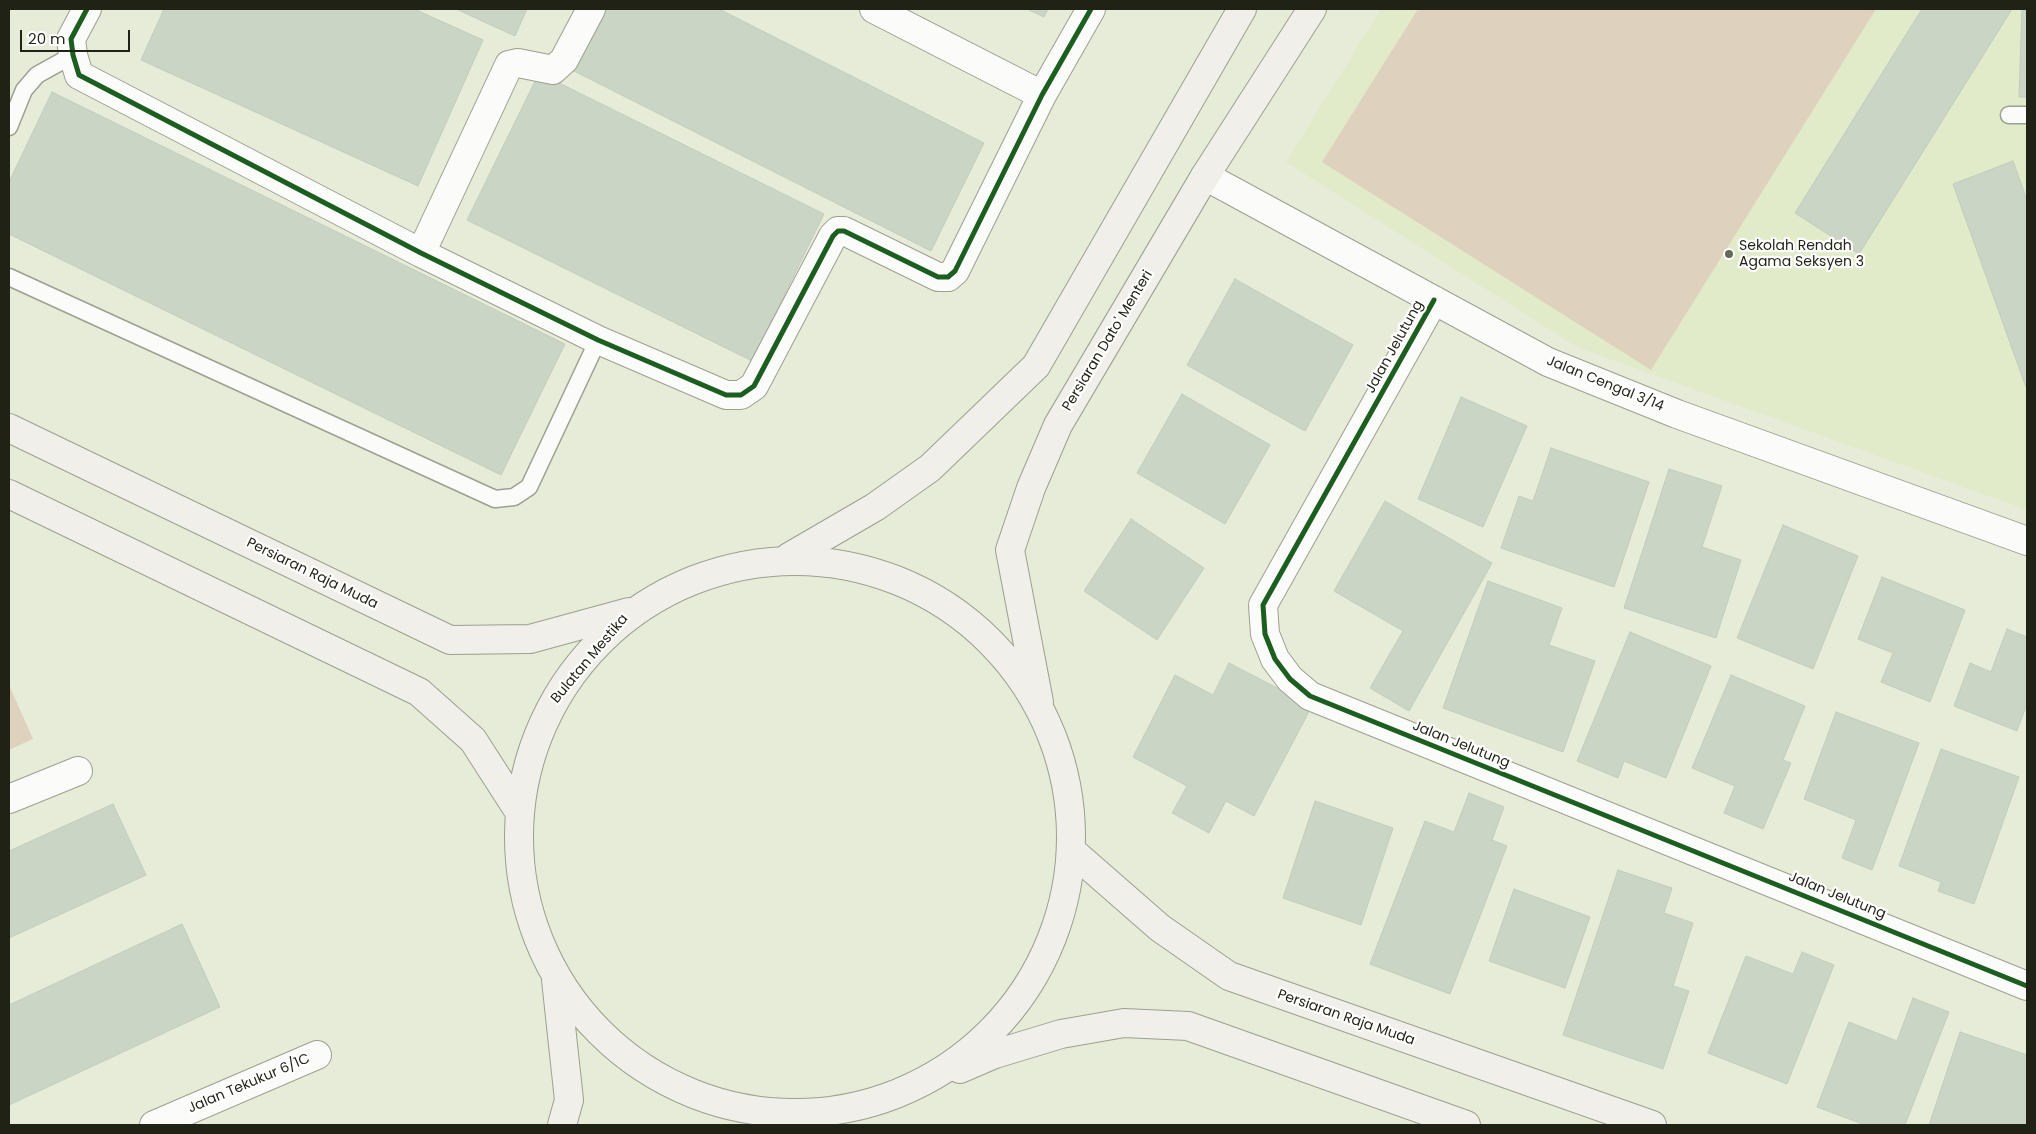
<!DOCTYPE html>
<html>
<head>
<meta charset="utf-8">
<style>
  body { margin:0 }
  #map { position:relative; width:2036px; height:1134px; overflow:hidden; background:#e6ecd7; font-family:Poppins,sans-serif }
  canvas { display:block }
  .frame { position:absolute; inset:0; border:10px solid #1f2215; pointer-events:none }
  .scale { position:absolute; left:20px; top:30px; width:110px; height:22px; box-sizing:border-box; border:2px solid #1f2215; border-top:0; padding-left:6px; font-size:15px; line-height:18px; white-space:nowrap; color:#1f2215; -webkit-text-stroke:4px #fff; paint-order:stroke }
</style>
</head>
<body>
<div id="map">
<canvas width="2036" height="1134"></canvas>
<div class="frame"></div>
<div class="scale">20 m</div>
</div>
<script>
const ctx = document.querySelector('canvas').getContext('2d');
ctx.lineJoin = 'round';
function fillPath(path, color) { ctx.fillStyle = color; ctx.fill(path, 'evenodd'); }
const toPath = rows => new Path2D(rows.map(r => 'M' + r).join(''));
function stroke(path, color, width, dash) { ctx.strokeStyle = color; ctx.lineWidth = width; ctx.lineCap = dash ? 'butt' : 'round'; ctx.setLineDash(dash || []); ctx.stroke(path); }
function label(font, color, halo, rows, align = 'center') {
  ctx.font = font + ' Poppins,sans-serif'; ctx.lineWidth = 4.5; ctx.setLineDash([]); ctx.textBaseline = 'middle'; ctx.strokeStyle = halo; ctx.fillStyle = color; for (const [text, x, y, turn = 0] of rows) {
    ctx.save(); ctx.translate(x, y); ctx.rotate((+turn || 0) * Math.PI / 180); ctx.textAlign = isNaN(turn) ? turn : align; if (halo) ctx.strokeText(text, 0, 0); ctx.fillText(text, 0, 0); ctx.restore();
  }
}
const built = toPath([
  [1381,9,2027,9,2027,510,1577,347,1286,162]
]);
const green = toPath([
  [1418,9,1876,9,1651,370,1322,162],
  [9,685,33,739,9,750]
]);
const building = toPath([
  [164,9,414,9,483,40,418,186,141,60,164,9],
  [456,9,527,9,515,36,456,9],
  [600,9,719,9,984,143,931,251,570,69,600,9],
  [1027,9,1048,9,1044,17,1027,9],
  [1922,9,2012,9,1859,254,1795,213,1922,9],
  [2022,9,2027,9,2027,97,2019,97,2022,9],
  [539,73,824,214,752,361,467,220,539,73],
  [52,92,565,344,501,475,9,234,9,182,52,92],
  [2013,161,2027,200,2027,390,1953,184,2013,161],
  [1235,279,1353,345,1305,431,1187,365,1235,279],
  [1182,394,1270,445,1225,524,1137,473,1182,394],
  [1461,397,1527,426,1483,527,1418,499,1461,397],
  [1551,448,1649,482,1614,587,1501,548,1519,496,1533,501,1551,448],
  [1669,469,1722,486,1702,547,1741,560,1716,638,1624,608,1669,469],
  [1385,501,1492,563,1409,711,1370,688,1403,631,1334,591,1385,501],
  [1131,519,1204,568,1157,640,1084,591,1131,519],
  [1783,525,1858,556,1813,669,1737,638,1783,525],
  [1882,577,1965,610,1930,702,1881,682,1893,653,1858,639,1882,577],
  [1488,581,1562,608,1549,645,1595,661,1563,752,1443,708,1488,581],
  [2007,629,2027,637,2027,704,2017,731,1954,706,1970,663,1991,672,2007,629],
  [1630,632,1711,666,1666,778,1624,761,1618,778,1577,761,1630,632],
  [1229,663,1312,706,1254,816,1226,801,1209,833,1172,813,1187,786,1133,757,1175,675,1213,695,1229,663],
  [1731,675,1805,706,1783,760,1791,763,1763,829,1724,813,1735,786,1692,768,1731,675],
  [1836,712,1919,743,1872,870,1842,858,1856,820,1804,799,1836,712],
  [1941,749,2019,777,1974,904,1938,891,1941,882,1899,866,1941,749],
  [1469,793,1504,807,1492,840,1507,846,1450,994,1370,964,1425,821,1454,832,1469,793],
  [1315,801,1393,828,1361,925,1283,898,1315,801],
  [113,804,146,875,9,938,9,851,113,804],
  [1618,870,1672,888,1664,913,1693,923,1673,986,1689,991,1663,1069,1563,1035,1618,870],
  [1514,889,1590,917,1565,988,1489,961,1514,889],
  [182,924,220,1007,9,1105,9,1005,182,924],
  [1802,952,1834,965,1787,1084,1708,1053,1746,956,1793,974,1802,952],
  [1913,998,1949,1012,1905,1125,1865,1125,1817,1107,1849,1022,1897,1041,1913,998],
  [1960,1032,2027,1055,2027,1119,2025,1125,1929,1125,1960,1032]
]);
const lane = toPath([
  [2009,115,2027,115],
  [9,127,24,90,37,75,73,55],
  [9,277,495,499,514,497,529,487,598,340]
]);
const street = toPath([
  [87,9,71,39,73,55,79,75,421,253,598,340,726,395,741,395,754,386,833,236,838,231,844,231,938,277,948,277,955,271,1042,95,1091,9],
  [874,9,1042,95],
  [1205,176,1548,362,1677,414,2027,541],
  [421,253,509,65,518,63,553,70,564,60,591,9],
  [1434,300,1263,605,1265,634,1275,659,1290,679,1310,696,2027,986],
  [9,799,78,771],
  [154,1125,317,1055]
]);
const secondary = toPath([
  [9,428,450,640,530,639,629,612],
  [9,494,419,692,473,740,518,810],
  [789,557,875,507,930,468,1036,366,1242,9],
  '519 837a276 276 0 1 1 552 0a276 276 0 1 1-552 0Z',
  [1039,702,1010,550,1031,488,1058,425,1205,176,1312,9],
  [1073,852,1160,928,1229,976,1652,1125],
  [556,980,569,1100,562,1125],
  [960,1069,995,1054,1061,1034,1124,1023,1188,1026,1466,1125]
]);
const cycleway = toPath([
  [87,9,71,39,73,55,79,75,421,253,598,340,726,395,741,395,754,386,833,236,838,231,844,231,938,277,948,277,955,271,1042,95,1091,9],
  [1434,300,1263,605,1265,634,1275,659,1290,679,1310,696,2027,986]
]);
const markers = [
  [1729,254,5,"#656959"]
];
const poiNames = [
  ["Sekolah Rendah",1739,246],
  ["Agama Seksyen 3",1739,262]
];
const streetNames = [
  ["Persiaran Dato' Menteri",1108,341,-59],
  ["Jalan Jelutung",1395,347,-61],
  ["Jalan Cengal 3/14",1605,384,22],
  ["Persiaran Raja Muda",312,574,26],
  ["Bulatan Mestika",590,659,-50],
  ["Jalan Jelutung",1461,745,22],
  ["Jalan Jelutung",1837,896,22],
  ["Persiaran Raja Muda",1346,1018,19],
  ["Jalan Tekukur 6/1C",249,1084,-23]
];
fillPath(built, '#e1eac9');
fillPath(green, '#ded2be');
fillPath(building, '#cbd5c6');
stroke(building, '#c2ccbd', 1);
stroke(lane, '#9ba090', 19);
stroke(street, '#9ba090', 30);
stroke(secondary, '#9ba090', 30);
stroke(lane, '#fbfcf9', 16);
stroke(street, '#fbfcf9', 28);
stroke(secondary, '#f0efe9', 28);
stroke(cycleway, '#1b5e20', 5);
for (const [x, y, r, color] of markers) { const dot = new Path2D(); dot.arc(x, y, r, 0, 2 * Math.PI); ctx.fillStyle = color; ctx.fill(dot); stroke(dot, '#fff', 2); }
label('14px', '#1f2215', '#fff', poiNames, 'left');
label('14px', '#1f2215', '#fff', streetNames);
</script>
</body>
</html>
